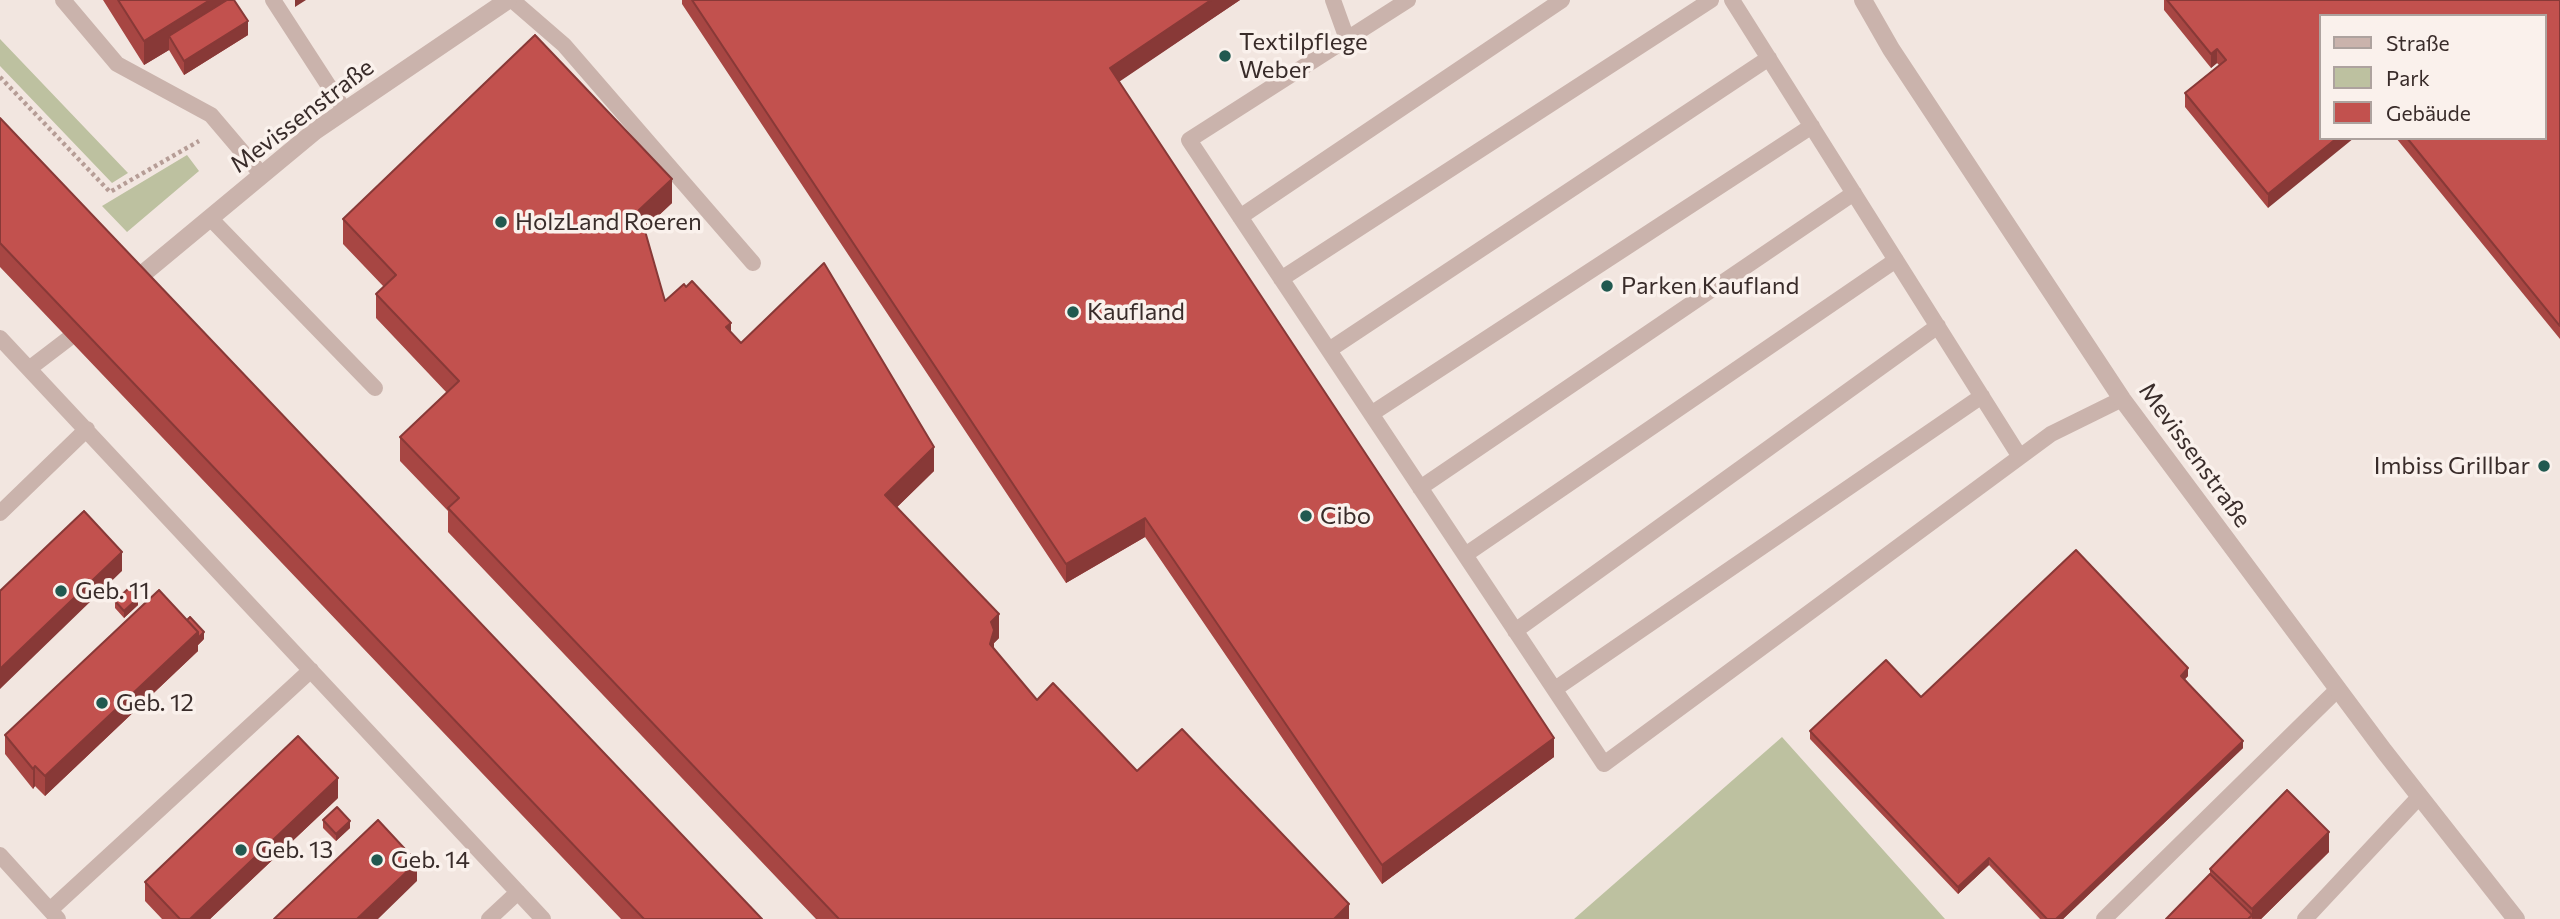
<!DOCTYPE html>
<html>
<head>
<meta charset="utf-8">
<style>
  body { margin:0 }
  #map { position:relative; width:2560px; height:919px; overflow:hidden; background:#f2e6e0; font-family:Commissioner,sans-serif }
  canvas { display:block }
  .legend { position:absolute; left:2319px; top:14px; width:228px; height:126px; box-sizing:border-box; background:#faf1ec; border:2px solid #ada29e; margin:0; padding:9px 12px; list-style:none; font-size:21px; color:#392c2a }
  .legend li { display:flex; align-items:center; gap:14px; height:35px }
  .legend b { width:35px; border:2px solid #ada29e }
</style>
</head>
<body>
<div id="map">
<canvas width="2560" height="919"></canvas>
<ul class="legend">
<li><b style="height:9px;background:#cab3ac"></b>Straße</li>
<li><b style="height:19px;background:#bdc1a0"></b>Park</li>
<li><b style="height:19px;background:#c2514e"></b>Gebäude</li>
</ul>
</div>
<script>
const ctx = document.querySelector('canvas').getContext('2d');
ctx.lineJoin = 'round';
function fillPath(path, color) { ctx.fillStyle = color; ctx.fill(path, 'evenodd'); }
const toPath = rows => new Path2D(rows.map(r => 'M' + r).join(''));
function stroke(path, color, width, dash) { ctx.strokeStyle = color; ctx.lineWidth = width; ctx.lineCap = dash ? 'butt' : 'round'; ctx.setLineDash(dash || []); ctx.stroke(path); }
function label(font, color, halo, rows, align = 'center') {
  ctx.font = font + ' Commissioner,sans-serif'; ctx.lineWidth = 7; ctx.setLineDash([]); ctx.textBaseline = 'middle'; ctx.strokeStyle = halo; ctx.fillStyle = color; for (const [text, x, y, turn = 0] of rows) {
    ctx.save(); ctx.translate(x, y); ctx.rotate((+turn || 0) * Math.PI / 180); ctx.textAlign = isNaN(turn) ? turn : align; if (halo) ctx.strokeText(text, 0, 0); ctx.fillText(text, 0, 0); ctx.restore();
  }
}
const green = toPath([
  [0,39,128,173,112,183,0,66],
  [187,155,199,171,127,232,102,206],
  [1782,737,1945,919,1574,919]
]);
const path = toPath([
  [0,77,110,192,199,141]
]);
const service = toPath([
  [63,0,117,64,211,115,262,175],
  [273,0,345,111],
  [512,0,564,45,753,263],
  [1333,0,1347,39],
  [1408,0,1189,140,1604,764,2051,434,2122,399],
  [1732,0,2020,457],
  [1240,217,1562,0],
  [210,218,375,388],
  [1281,279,1711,0],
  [0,338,543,919],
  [1329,350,1769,58],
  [30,368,68,339],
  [1371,414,1812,126],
  [1420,488,1854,193],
  [0,513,87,429],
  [1465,555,1896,260],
  [1515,631,1938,326],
  [1555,689,1982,396],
  [0,855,58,919],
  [50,910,311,670],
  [489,919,518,892],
  [2104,919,2338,689],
  [2305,919,2420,796]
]);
const minor = toPath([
  [1863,0,1891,49,2122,399,2384,751,2516,919],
  [133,282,315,131,508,0]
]);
const wall = toPath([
  [103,0,234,0,248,35,184,75,169,50,144,65],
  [682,0,1240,0,1119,81,1554,757,1382,884,1145,537,1066,583,682,4],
  [2164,0,2560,0,2560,339,2396,138,2544,138,2320,16,2268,208,2185,107,2185,93,2219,65,2217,63,2211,68,2164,10],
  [0,118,762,919,621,919,0,267],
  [672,203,644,229,665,301,731,332,741,343,934,471,897,507,999,638,994,643,994,649,1037,700,1137,771,1349,919,816,919,448,532,448,511,400,461,400,437,447,393,376,318,376,294,384,287,343,244,343,219],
  [115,601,138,605,124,618,115,608],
  [204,639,198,645,198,651,45,796,35,786,33,789,5,754,5,735],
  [2188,676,2185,679,2243,748,2063,919,2040,919,1989,865,1958,894,1810,739,1810,731,1921,697],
  [338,798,210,919,162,919,145,901,145,882],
  [323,820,350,828,336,841,323,828],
  [2329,852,2261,919,2166,919,2210,874,2210,869]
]);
const shadedWall = toPath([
  [210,0,232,0,169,36,169,50,144,65,144,41],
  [295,0,306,0,295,7],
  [1211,0,1240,0,1110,88,1110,68],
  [248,21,248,35,184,75,184,61],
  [2217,49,2217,63,2211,68,2211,54],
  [2337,138,2354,138,2268,208,2268,194],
  [672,179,672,203,639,234,639,210],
  [731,323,731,347,726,327],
  [934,447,934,471,885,519,885,495],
  [1145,518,1145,537,1066,583,1066,564],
  [122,552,122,571,0,689,0,669],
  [138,598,138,605,124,618,124,611],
  [999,614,999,638,994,643,994,654,990,644,991,622],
  [198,632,204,632,204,639,198,645,198,651,45,796,45,776],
  [2188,668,2188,676,2181,683,2181,676],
  [1554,738,1554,757,1382,884,1382,865],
  [2243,741,2243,748,2063,919,2056,919],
  [35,766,35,786,33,789,33,769],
  [338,778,338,798,210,919,190,919],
  [350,821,350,828,336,841,336,834],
  [2329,832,2329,852,2261,919,2252,919,2252,909],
  [1989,858,1989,865,1958,894,1958,887],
  [417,862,417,881,378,919,357,919],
  [1349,904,1349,919,1334,919]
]);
const building = toPath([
  [118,0,210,0,144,41,118,0],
  [227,0,234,0,248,21,184,61,169,36,227,0],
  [692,0,1211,0,1110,68,1554,738,1382,865,1145,518,1066,564,692,0],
  [2167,0,2560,0,2560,326,2407,138,2544,138,2544,16,2320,16,2320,138,2337,138,2268,194,2185,93,2226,60,2217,49,2211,54,2167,0],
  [535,35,672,179,639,210,665,301,684,284,686,287,692,281,731,323,726,327,741,343,824,263,934,447,885,495,999,614,991,622,994,630,990,644,1037,700,1053,683,1137,771,1182,729,1349,904,1334,919,839,919,448,508,459,498,400,437,459,381,376,294,396,275,343,219,535,35],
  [0,118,762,919,644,919,0,243,0,118],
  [84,511,122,552,0,669,0,591,84,511],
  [2076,550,2188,668,2181,676,2243,741,2056,919,2047,919,1989,858,1958,887,1810,731,1886,660,1921,697,2076,550],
  [129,588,138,598,124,611,115,601,129,588],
  [159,590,198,632,45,776,35,766,33,769,5,735,159,590],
  [190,617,204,632,198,638,198,632,187,620,190,617],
  [298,736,338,778,190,919,180,919,145,882,298,736],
  [2287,790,2329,832,2252,909,2210,869,2287,790],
  [337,807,350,821,336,834,323,820,337,807],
  [378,820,417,862,357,919,274,919,378,820],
  [2210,874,2252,915,2248,919,2166,919,2210,874]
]);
const markers = [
  [1225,56,7,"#215950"],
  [501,222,7,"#215950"],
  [1607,286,7,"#215950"],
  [1073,312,7,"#215950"],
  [2544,466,7,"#215950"],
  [1306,516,7,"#215950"],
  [61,591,7,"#215950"],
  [102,703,7,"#215950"],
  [241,850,7,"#215950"],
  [377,860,7,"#215950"]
];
const poiNames = [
  ["Textilpflege",1239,42],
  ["Weber",1239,70],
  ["HolzLand Roeren",515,222],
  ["Parken Kaufland",1621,286],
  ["Kaufland",1087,312],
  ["Imbiss Grillbar",2530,466,"right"],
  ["Cibo",1320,516],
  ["Geb. 11",75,591],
  ["Geb. 12",116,703],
  ["Geb. 13",255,850],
  ["Geb. 14",391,860]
];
const streetNames = [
  ["Mevissenstraße",302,116,-37],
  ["Mevissenstraße",2195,455,54]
];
fillPath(green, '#bdc1a0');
stroke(path, '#b69d96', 4.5, [3.5, 3.5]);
stroke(service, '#cab3ac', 16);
stroke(minor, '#cab3ac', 18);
fillPath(wall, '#a74643');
fillPath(shadedWall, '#883937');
fillPath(building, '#c2514e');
stroke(building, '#883937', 2);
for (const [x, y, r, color] of markers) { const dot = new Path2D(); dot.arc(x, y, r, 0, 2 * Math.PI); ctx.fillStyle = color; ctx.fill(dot); stroke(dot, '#faf1ec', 2.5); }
label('24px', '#392c2a', '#faf1ec', poiNames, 'left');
label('24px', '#392c2a', '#faf1ec', streetNames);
</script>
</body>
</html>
